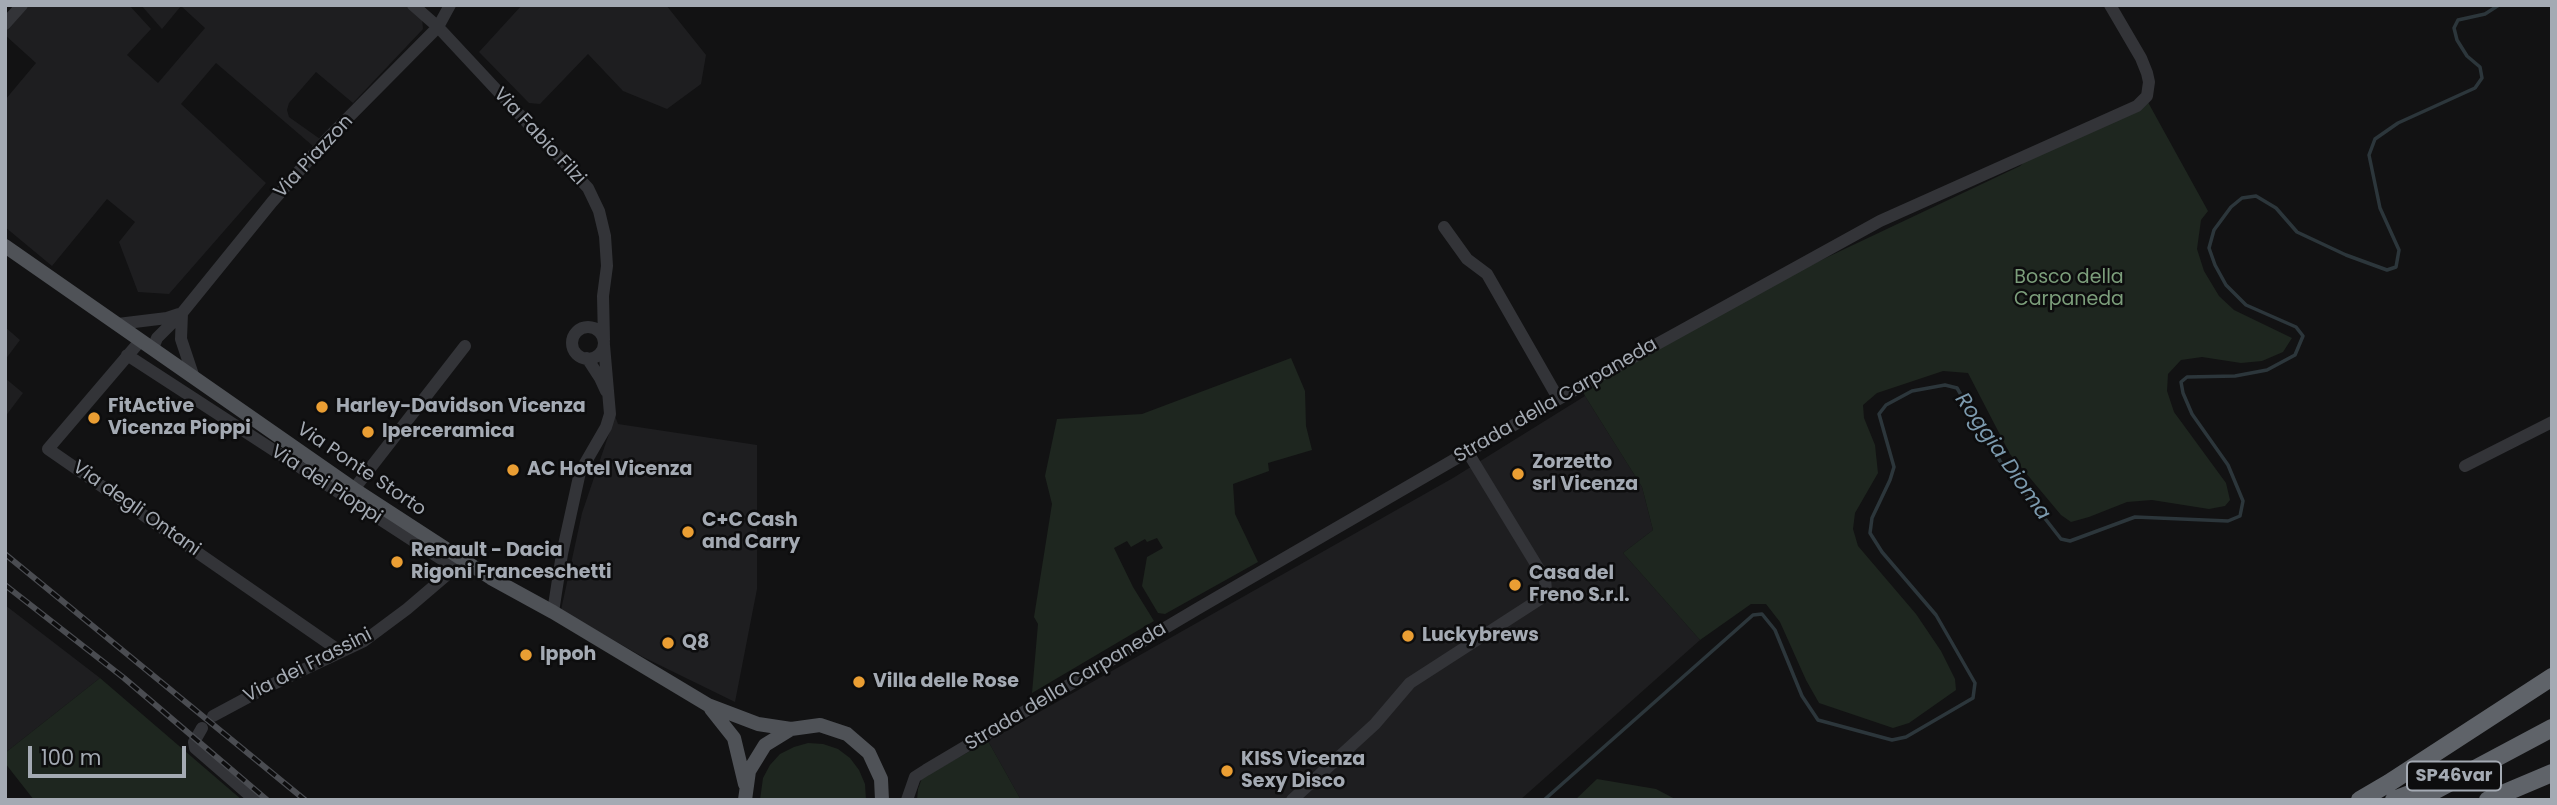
<!DOCTYPE html>
<html>
<head>
<meta charset="utf-8">
<style>
  body { margin:0 }
  #map { position:relative; width:2557px; height:805px; overflow:hidden; background:#121213; font-family:Poppins,sans-serif }
  canvas { display:block }
  .frame { position:absolute; inset:0; border:7px solid #a4aab3; pointer-events:none }
  .scale { position:absolute; left:28px; top:746px; width:158px; height:32px; box-sizing:border-box; border:4px solid #a4aab3; border-top:0; padding-left:9px; font-size:21px; line-height:24px; white-space:nowrap; color:#a4aab3; -webkit-text-stroke:5px #0d0d0e; paint-order:stroke }
</style>
</head>
<body>
<div id="map">
<canvas width="2557" height="805"></canvas>
<div class="frame"></div>
<div class="scale">100 m</div>
</div>
<script>
const ctx = document.querySelector('canvas').getContext('2d');
ctx.lineJoin = 'round';
function fillPath(path, color) { ctx.fillStyle = color; ctx.fill(path, 'evenodd'); }
const toPath = rows => new Path2D(rows.map(r => 'M' + r).join(''));
function stroke(path, color, width, dash) { ctx.strokeStyle = color; ctx.lineWidth = width; ctx.lineCap = dash ? 'butt' : 'round'; ctx.setLineDash(dash || []); ctx.stroke(path); }
function label(font, color, halo, rows, align = 'center') {
  ctx.font = font + ' Poppins,sans-serif'; ctx.lineWidth = 5; ctx.setLineDash([]); ctx.textBaseline = 'middle'; ctx.strokeStyle = halo; ctx.fillStyle = color; for (const [text, x, y, turn = 0] of rows) {
    ctx.save(); ctx.translate(x, y); ctx.rotate((+turn || 0) * Math.PI / 180); ctx.textAlign = isNaN(turn) ? turn : align; if (halo) ctx.strokeText(text, 0, 0); ctx.fillText(text, 0, 0); ctx.restore();
  }
}
const built = toPath([
  [28,5,129,5,151,29,127,55,158,83,205,28,181,6,162,29,141,5,407,5,422,18,423,29,353,103,316,72,289,103,287,110,289,117,320,139,313,146,216,63,181,104,266,183,169,294,138,292,119,242,135,222,107,199,52,266,5,227,5,100,36,63,5,35,5,30],
  [522,5,666,5,706,55,701,84,667,109,623,91,588,54,540,104,529,103,479,52],
  [5,327,20,340,5,360],
  [5,378,23,393,5,417],
  [1585,396,1642,487,1653,530,1623,553,1700,640,1520,800,1021,800,988,741,1453,478],
  [615,416,618,424,757,445,757,589,735,702,643,657,561,610,582,513],
  [5,605,100,678,5,753]
]);
const green = toPath([
  [2144,95,2208,211,2201,220,2197,249,2204,271,2219,296,2234,310,2292,338,2283,352,2262,361,2241,363,2202,357,2181,360,2168,374,2167,391,2174,412,2226,483,2230,500,2225,506,2209,509,2152,500,2127,502,2089,517,2071,522,2061,515,2010,454,1968,373,1943,371,1877,393,1863,405,1864,418,1875,445,1878,473,1855,513,1853,529,1858,546,1916,614,1941,651,1955,679,1956,690,1909,723,1893,728,1819,703,1806,680,1780,622,1766,604,1751,604,1700,640,1623,553,1653,530,1642,487,1585,396,1581,386,1796,272,2020,166,2042,145,2121,109],
  [1291,358,1305,391,1306,426,1312,450,1268,463,1269,471,1233,484,1235,514,1258,562,1165,614,1158,613,1142,586,1147,557,1163,548,1157,538,1147,542,1145,539,1131,547,1127,541,1114,548,1133,587,1154,621,1032,693,1038,624,1034,617,1052,504,1045,476,1057,419,1142,414],
  [100,678,242,800,34,800,5,763,5,753],
  [988,741,1021,800,917,800,918,789,922,778],
  [808,743,823,744,838,749,850,758,859,770,865,784,866,800,760,800,763,778,770,765,780,754,794,747],
  [1597,779,1656,789,1677,800,1575,800]
]);
const stream = toPath([
  [1544,800,1753,615,1762,614,1775,630,1802,696,1818,720,1892,740,1906,737,1973,698,1975,683,1936,615,1882,552,1870,533,1872,518,1890,480,1894,467,1879,414,1886,405,1912,391,1945,385,1957,388,2000,461,2061,539,2070,541,2135,517,2228,521,2240,516,2243,501,2228,465,2192,414,2183,393,2181,382,2187,377,2235,376,2267,370,2295,355,2303,336,2296,327,2246,305,2226,285,2215,265,2209,248,2214,230,2231,207,2242,198,2256,196,2276,208,2297,232,2346,255,2387,270,2396,267,2399,250,2380,208,2369,155,2375,139,2398,123,2475,88,2482,78,2480,67,2467,56,2457,40,2454,28,2458,20,2485,14,2499,5]
]);
const minor = toPath([
  [413,5,438,27,588,188,599,211,605,236,607,266,603,296,604,340],
  [5,24,22,5],
  [1444,227,1467,259,1487,274,1558,398],
  [182,313,181,339,193,375],
  [118,324,167,318,179,314],
  '572 343a16 16 0 1 1 32 0a16 16 0 1 1-32 0Z',
  [141,340,48,449,341,652],
  [153,348,157,338,182,313,272,202,328,138,438,27,450,5],
  [127,355,455,568],
  [587,358,600,378,606,391],
  [2465,466,2552,422],
  [354,489,465,346],
  [553,612,562,554,580,472,606,427,610,414,604,345],
  [213,716,269,686,364,641,407,609,455,568,462,566],
  [202,728,194,742,195,748,255,800],
  [907,800,915,777,926,770,1197,609,1581,386,1880,221,2137,106,2147,96,2149,82,2147,73,2141,58,2110,5],
  [1292,800,1375,724,1410,683,1540,599,1546,590,1545,579,1467,451]
]);
const major = toPath([
  [5,246,354,489,491,578,553,612,708,705,758,724,791,729],
  [711,709,734,738,745,784],
  [745,800,749,771,765,745,791,729,820,725,847,734,869,753,881,779,882,800]
]);
const highway = toPath([
  [2360,800,2389,783,2552,677],
  [2394,800,2426,788],
  [2417,800,2552,728],
  [2488,800,2552,773]
]);
const rail = toPath([
  [5,554,305,800],
  [5,585,124,678,267,800]
]);
const markers = [
  [322,407,7,"#ea9e33"],
  [94,418,7,"#ea9e33"],
  [368,432,7,"#ea9e33"],
  [513,470,7,"#ea9e33"],
  [1518,474,7,"#ea9e33"],
  [688,532,7,"#ea9e33"],
  [397,562,7,"#ea9e33"],
  [1515,585,7,"#ea9e33"],
  [1408,636,7,"#ea9e33"],
  [668,643,7,"#ea9e33"],
  [526,655,7,"#ea9e33"],
  [859,682,7,"#ea9e33"],
  [1227,771,7,"#ea9e33"]
];
const shields = [
  [2454,776,94]
];
const shieldNames = [
  ["SP46var",2454,776]
];
const streetNames = [
  ["Via Fabio Filzi",539,137,47],
  ["Via Piazzon",314,157,-47],
  ["Strada della Carpaneda",1556,401,-30],
  ["Via Ponte Storto",361,470,34],
  ["Via dei Pioppi",326,485,33],
  ["Via degli Ontani",136,509,35],
  ["Via dei Frassini",308,666,-27],
  ["Strada della Carpaneda",1066,687,-31]
];
const parkNames = [
  ["Bosco della",2069,278],
  ["Carpaneda",2069,300]
];
const poiNames = [
  ["FitActive",108,407],
  ["Vicenza Pioppi",108,429],
  ["Harley-Davidson Vicenza",336,407],
  ["Iperceramica",382,432],
  ["Zorzetto",1532,463],
  ["srl Vicenza",1532,485],
  ["AC Hotel Vicenza",527,470],
  ["C+C Cash",702,521],
  ["and Carry",702,543],
  ["Renault - Dacia",411,551],
  ["Rigoni Franceschetti",411,573],
  ["Casa del",1529,574],
  ["Freno S.r.l.",1529,596],
  ["Luckybrews",1422,636],
  ["Q8",682,643],
  ["Ippoh",540,655],
  ["Villa delle Rose",873,682],
  ["KISS Vicenza",1241,760],
  ["Sexy Disco",1241,782]
];
const waterNames = [
  ["Roggia Dioma",2002,457,55]
];
fillPath(built, '#1e1e20');
fillPath(green, '#1e261f');
stroke(stream, '#2c363b', 3.5);
stroke(minor, '#333438', 12);
stroke(major, '#4f5257', 14);
stroke(highway, '#5f6369', 18);
stroke(rail, '#4a4c51', 6);
stroke(rail, '#0d0d0e', 3.5, [10]);
for (const [x, y, r, color] of markers) { const dot = new Path2D(); dot.arc(x, y, r, 0, 2 * Math.PI); ctx.fillStyle = color; ctx.fill(dot); stroke(dot, '#0d0d0e', 2.5); }
for (const [x, y, w] of shields) { const box = new Path2D(); box.roundRect(x - w / 2, y - 14.5, w, 29, 5); ctx.fillStyle = '#0d0d0e'; ctx.fill(box); stroke(box, '#a4aab3', 2); }
label('bold 18px', '#a4aab3', null, shieldNames);
label('19px', '#a4aab3', '#0d0d0e', streetNames);
label('19px', '#7c9e7b', '#0d0d0e', parkNames);
label('bold 19px', '#a4aab3', '#0d0d0e', poiNames, 'left');
label('italic 21px', '#7c9aae', '#0d0d0e', waterNames);
</script>
</body>
</html>
